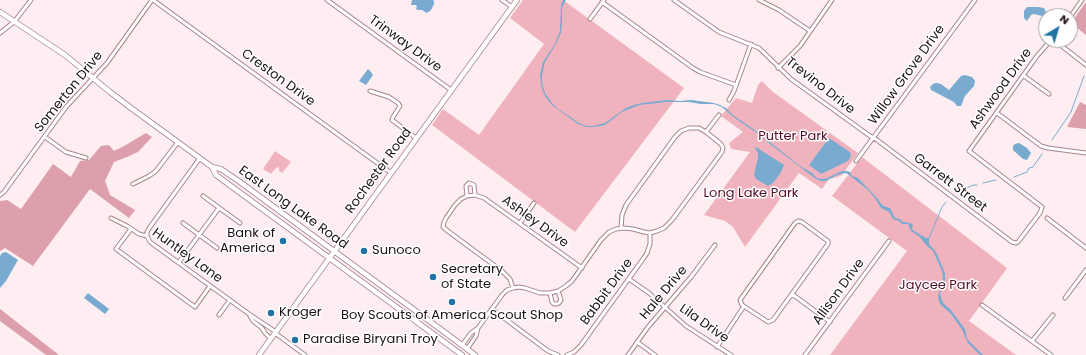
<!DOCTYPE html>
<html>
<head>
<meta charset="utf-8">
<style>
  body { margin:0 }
  #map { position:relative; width:1086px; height:355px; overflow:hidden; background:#feeef1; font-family:Poppins,sans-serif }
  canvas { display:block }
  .north { position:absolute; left:1038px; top:8px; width:40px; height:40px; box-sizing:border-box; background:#fff; border:1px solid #a59fa0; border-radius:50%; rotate:38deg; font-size:11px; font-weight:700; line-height:16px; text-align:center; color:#1d1012 }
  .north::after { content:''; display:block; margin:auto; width:14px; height:18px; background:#2073a4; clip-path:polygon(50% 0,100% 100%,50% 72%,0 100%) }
</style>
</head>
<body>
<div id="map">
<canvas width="1086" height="355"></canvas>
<div class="north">N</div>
</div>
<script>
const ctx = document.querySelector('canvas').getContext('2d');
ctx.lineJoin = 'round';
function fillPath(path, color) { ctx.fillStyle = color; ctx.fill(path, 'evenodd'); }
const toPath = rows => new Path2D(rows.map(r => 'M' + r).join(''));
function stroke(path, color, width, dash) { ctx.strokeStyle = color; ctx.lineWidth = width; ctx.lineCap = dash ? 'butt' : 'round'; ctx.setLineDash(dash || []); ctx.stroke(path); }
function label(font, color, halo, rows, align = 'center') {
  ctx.font = font + ' Poppins,sans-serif'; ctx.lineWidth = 3; ctx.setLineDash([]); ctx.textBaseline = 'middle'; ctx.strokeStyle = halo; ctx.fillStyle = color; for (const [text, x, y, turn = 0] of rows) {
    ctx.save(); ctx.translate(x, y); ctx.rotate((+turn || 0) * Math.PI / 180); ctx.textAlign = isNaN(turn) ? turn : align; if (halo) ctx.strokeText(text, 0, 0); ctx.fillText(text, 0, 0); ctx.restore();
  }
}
const green = toPath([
  [523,0,563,0,684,88,575,232,432,125,443,109,479,135,544,44,510,18],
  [762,81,773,92,858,153,842,175,838,177,829,179,822,189,799,173,745,247,733,227,725,221,704,215,750,152,731,149,729,143,743,132,721,116,736,98,752,103,758,85],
  [275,151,291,162,282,173,279,171,279,168,277,167,271,174,263,169],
  [862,157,1007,268,969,321,1016,355,830,355,907,251,832,196]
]);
const forest = toPath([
  [1086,2,1086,35,1071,23],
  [1080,102,1086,105,1086,129,1067,127],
  [146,133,152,137,138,152,127,157,114,162,105,181,110,195,135,210,129,218,90,189,33,266,5,248,0,251,0,201,7,200,21,209,53,164,71,177,80,161,89,160,101,146,109,145,114,151,124,146],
  [0,309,59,355,46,355,0,321]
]);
const water = toPath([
  [412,0,433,0,434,1,434,4,431,10,427,13,425,12,422,10,418,10,416,9,417,6,416,5,411,5],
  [563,0,566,0,562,7,562,24,561,33,556,44,545,62,542,75,542,84,545,93,551,102,557,108,579,123,587,126,593,126,605,123,626,108,634,105,642,103,667,100,680,101,691,100,714,103,720,105,726,108,734,116,752,128,800,166,812,173,817,178,821,179,825,179,842,171,847,171,850,172,852,176,858,178,877,198,883,206,890,208,895,218,900,219,903,222,910,223,913,225,912,229,914,231,926,238,929,238,929,244,936,252,945,273,945,282,940,293,942,301,944,304,950,309,965,329,967,339,983,355,980,355,968,343,965,337,963,331,951,314,940,304,938,297,939,292,942,283,943,277,942,271,933,251,926,245,920,237,911,231,908,224,902,224,899,221,893,219,889,212,881,208,875,198,868,190,848,174,845,173,837,175,826,181,821,181,816,179,770,144,760,135,736,119,722,107,714,104,701,104,689,102,666,102,639,105,622,112,605,125,594,127,587,127,578,124,552,105,547,99,543,92,541,84,540,75,543,62,555,44,560,31,561,5],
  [1027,7,1038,7,1044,8,1046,12,1045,14,1042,16,1034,14,1031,15,1027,21,1024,18,1024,11],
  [368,69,371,72,373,75,366,85,359,81],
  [965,75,972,77,975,81,974,86,965,96,961,106,957,106,954,102,931,90,930,87,933,84,936,83,941,84,949,90,961,76],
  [829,138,850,152,851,155,849,160,846,162,821,174,809,165],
  [1019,143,1027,148,1031,153,1027,160,1023,159,1013,150,1013,146,1015,144],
  [756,147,784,165,780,174,773,183,768,186,756,179,754,175,758,157,758,153,755,148],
  [6,252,18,260,6,281,0,288,0,256,2,253],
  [88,293,109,309,105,314,84,298]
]);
const stream = toPath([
  [1052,140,1071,112,1084,76],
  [1014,177,1027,172,1029,168,1033,167,1042,154],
  [983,183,996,180],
  [958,191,974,185,977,185],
  [929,238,942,207,946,202]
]);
const street = toPath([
  [153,0,391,173],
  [327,0,451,90],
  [502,0,512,7],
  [674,0,719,32,759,48,791,79,870,136,877,140,1012,242,1016,243,1018,242,1040,213,1042,207,969,151,1037,56,1051,40],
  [759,0,779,10,810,31],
  [602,2,693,68,700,72,736,85],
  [1070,17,1082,0],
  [590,19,604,0],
  [0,33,14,22,31,0],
  [1054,40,1086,65],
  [778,68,800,46,832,0],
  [1024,76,1049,94],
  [370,91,389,97,398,103,400,106,393,117,392,120,416,138],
  [729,100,734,91,751,44],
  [997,113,1041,146,1048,148,1086,153],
  [706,132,719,115],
  [45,137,66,152,86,158],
  [856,161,975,0],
  [133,184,149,176,156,171,178,142],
  [0,195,4,192,66,107,107,63,152,0],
  [203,196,240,223],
  [467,196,466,186,469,183,474,185,475,195],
  [111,218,127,226,139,234,147,236],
  [1047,218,1086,248],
  [798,221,802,222,825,239,828,241,828,244,773,320,768,322,742,305,740,300,795,223,798,221],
  [183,223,217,248],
  [520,223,534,203],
  [131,229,116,249,195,307,210,286],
  [147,236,150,242,249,314,276,332],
  [147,236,147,232,150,227,200,158],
  [179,262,219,208],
  [629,279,649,293,686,326,731,355],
  [513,288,510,279,502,271,449,232,443,227,444,222,446,218,455,205,461,199,467,196,475,195,484,198,582,268],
  [550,293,552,302,554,304,557,304,559,303,561,300,558,291],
  [792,294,830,322],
  [1065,298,1086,270],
  [982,305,1051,355],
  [492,309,548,351,558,355],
  [219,315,230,300],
  [250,316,253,321,262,328,265,333,271,339],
  [275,333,305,355],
  [1032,341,1053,315],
  [637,342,655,355],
  [462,345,471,333,478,328],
  [717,347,744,306],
  [467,349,476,336,478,328,502,295,507,290,513,288,519,287,525,288,540,293,550,293,558,291,566,286,572,281,601,240,609,232,616,229,624,228,633,229,644,232,650,233,657,231,664,228,672,220,722,152,723,148,721,144,706,132,699,128,689,128,681,131,675,137,626,205,622,215,621,228],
  [567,355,574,352,581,345,643,259,647,253,650,244,650,233],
  [628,355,648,327,691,277,715,245],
  [805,355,889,241]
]);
const secondary = toPath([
  [0,12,65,55,110,92,131,108,212,167,221,169,240,182,443,331,475,355],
  [212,167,216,175,235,189,462,355],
  [259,355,517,0]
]);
const markers = [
  [283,241,4,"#2073a4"],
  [364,251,4,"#2073a4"],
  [433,277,4,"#2073a4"],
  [452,302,4,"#2073a4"],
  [271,313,4,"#2073a4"],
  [295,340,4,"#2073a4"]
];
const streetNames = [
  ["Trinway Drive",405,44,36],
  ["Willow Grove Drive",907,75,-54],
  ["Creston Drive",278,78,36],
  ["Trevino Drive",820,86,38],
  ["Ashwood Drive",1001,89,-54],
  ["Somerton Drive",69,92,-51],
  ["Rochester Road",379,171,-54],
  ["Garrett Street",950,183,37],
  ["East Long Lake Road",293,208,36],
  ["Ashley Drive",535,222,36],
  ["Huntley Lane",187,256,36],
  ["Babbit Drive",607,292,-54],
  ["Allison Drive",839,292,-54],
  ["Hale Drive",664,293,-50],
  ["Lila Drive",704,324,35]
];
const parkNames = [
  ["Putter Park",793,137],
  ["Long Lake Park",751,194],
  ["Jaycee Park",938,286]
];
const poiNames = [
  ["Bank of",275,234,"right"],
  ["America",275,249,"right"],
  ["Sunoco",372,251],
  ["Secretary",441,270],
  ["of State",441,285],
  ["Kroger",279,313],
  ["Boy Scouts of America Scout Shop",452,316,"center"],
  ["Paradise Biryani Troy",303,340]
];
fillPath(green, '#f0b3be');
fillPath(forest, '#dd9fab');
fillPath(water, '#78abcf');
stroke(stream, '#78abcf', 1);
stroke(street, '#a7848a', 5);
stroke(secondary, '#a7848a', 6);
stroke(street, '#fff', 3);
stroke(secondary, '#fff', 4.5);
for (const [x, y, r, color] of markers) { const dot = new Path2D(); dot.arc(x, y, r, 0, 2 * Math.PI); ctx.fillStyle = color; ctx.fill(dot); stroke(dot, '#fff', 1.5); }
label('13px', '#1d1012', '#fff', streetNames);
label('13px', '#560d26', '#fff', parkNames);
label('13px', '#1d1012', '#fff', poiNames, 'left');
</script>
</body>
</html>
